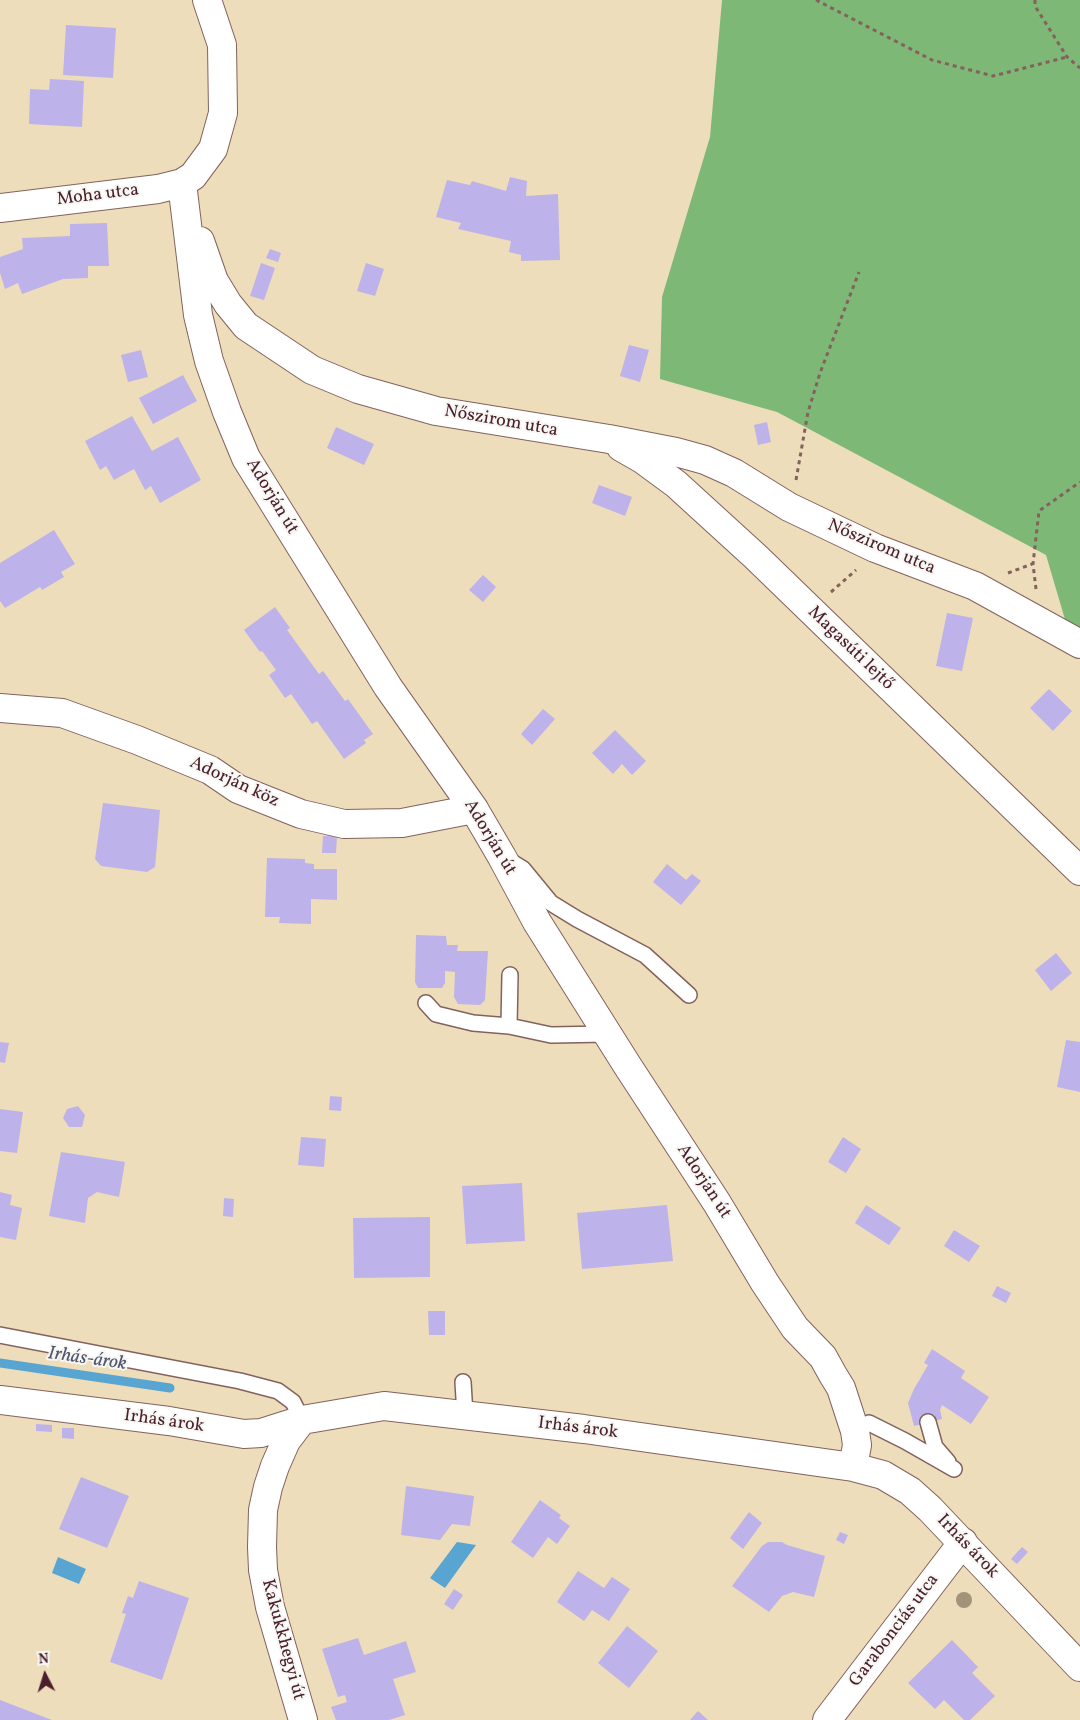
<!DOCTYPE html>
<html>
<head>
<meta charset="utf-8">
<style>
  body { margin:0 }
  #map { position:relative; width:1080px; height:1720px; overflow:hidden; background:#eeddba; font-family:Vollkorn,serif }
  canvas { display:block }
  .north { position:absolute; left:20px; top:1650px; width:50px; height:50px; -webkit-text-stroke:4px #f6f6f2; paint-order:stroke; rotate:355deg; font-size:14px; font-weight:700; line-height:20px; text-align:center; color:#4a1f2b }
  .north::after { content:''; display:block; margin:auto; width:18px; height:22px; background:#4a1f2b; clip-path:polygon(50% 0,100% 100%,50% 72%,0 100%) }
</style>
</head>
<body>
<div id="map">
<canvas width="1080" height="1720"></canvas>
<div class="north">N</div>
</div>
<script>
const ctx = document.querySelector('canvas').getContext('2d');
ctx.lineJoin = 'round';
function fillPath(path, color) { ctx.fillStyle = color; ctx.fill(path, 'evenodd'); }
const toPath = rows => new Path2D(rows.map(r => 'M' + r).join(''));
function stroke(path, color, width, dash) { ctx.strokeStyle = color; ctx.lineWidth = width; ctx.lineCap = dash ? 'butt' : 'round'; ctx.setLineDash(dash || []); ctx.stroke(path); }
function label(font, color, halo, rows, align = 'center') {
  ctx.font = font + ' Vollkorn,serif'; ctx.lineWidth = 4; ctx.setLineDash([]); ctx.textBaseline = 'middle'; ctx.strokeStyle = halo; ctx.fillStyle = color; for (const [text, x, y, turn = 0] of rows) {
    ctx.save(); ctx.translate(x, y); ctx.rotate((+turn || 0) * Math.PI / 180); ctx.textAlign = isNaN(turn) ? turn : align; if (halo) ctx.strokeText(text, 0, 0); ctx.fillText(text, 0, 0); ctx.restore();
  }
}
const forest = toPath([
  [722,0,1080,0,1080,639,1069,633,1046,555,777,412,660,379,662,297,710,137]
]);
const water = toPath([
  [457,1542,476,1545,445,1588,430,1578],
  [58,1557,86,1569,79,1584,52,1573]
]);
const stream = toPath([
  [0,1363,170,1388]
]);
const building = toPath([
  [66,25,116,28,113,78,63,75],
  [50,79,84,81,82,127,29,124,30,89,49,90],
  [510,177,527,181,526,196,558,194,560,260,521,261,521,255,509,252,511,241,458,229,461,223,436,217,447,180,470,185,472,181,506,191],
  [107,223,109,266,88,266,88,278,63,279,22,294,18,283,5,289,0,273,0,257,23,249,22,238,70,236,70,224],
  [270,249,281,253,278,262,266,258],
  [261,263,275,268,264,300,250,296],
  [366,263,384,269,375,296,357,291],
  [629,345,649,350,640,382,620,376],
  [141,350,148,377,128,382,121,355],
  [183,375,197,401,153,424,139,398],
  [132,416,152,451,178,437,201,480,160,503,151,486,145,490,134,469,114,480,106,466,100,470,85,441],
  [767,422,771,442,758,445,754,425],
  [336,427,374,444,364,465,327,448],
  [599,485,632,497,625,516,592,503],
  [54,530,75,564,61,572,64,577,42,590,40,587,5,608,0,601,0,563],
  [483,575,496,587,483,602,469,590],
  [275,607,290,628,287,630,319,674,323,671,345,701,348,699,373,734,364,740,366,743,344,759,317,721,312,724,291,694,285,698,269,675,276,670,262,651,260,652,244,630],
  [947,613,973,618,962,671,936,666],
  [1049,689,1072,711,1053,731,1030,708],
  [543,709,555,719,532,745,521,734],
  [615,730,646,761,632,775,622,764,613,774,592,753],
  [103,803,160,810,155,867,147,872,101,866,95,859],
  [323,836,337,836,336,853,322,853],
  [267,858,305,859,305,863,314,864,314,869,337,869,337,900,311,899,311,924,279,923,280,917,265,917],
  [667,864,686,880,692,874,701,881,681,905,653,882],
  [416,935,446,936,447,945,458,945,457,951,488,951,485,1000,480,1005,458,1004,454,997,455,972,445,971,445,983,442,988,418,988,415,982],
  [1056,953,1072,973,1051,991,1035,970],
  [1066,1040,1080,1042,1080,1092,1057,1087],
  [0,1042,9,1043,5,1063,0,1062],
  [330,1096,342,1097,341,1111,329,1110],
  [78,1106,85,1115,82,1127,69,1127,63,1118,67,1109],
  [0,1109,23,1112,17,1153,0,1151],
  [301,1137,326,1139,324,1167,298,1165],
  [843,1137,861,1149,846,1173,828,1162],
  [61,1152,125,1162,119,1197,97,1192,88,1198,85,1223,49,1216],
  [522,1183,525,1241,466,1244,462,1186],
  [0,1192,12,1195,10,1205,22,1208,16,1240,0,1237],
  [224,1198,234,1199,233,1217,223,1216],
  [667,1205,673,1261,582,1269,577,1213],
  [866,1205,901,1228,889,1245,855,1223],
  [430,1217,430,1277,354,1278,353,1218],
  [954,1230,980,1246,969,1262,944,1246],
  [997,1286,1011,1293,1006,1303,992,1296],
  [428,1311,445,1311,445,1335,429,1335],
  [932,1349,965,1371,961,1378,989,1397,971,1424,942,1405,940,1410,942,1419,914,1426,908,1403,914,1389,928,1365,924,1363],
  [36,1424,52,1425,52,1432,36,1431],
  [62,1428,74,1428,74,1439,62,1438],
  [81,1477,129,1496,107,1548,59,1529],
  [406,1486,474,1496,470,1526,452,1524,440,1540,401,1535],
  [540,1500,561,1515,559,1518,570,1526,557,1544,548,1537,533,1558,511,1542],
  [749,1512,762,1523,743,1549,730,1538],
  [840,1532,848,1535,844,1544,836,1540],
  [768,1542,782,1542,787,1545,825,1556,814,1597,793,1592,782,1596,769,1612,732,1586,762,1546],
  [1022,1547,1028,1552,1017,1564,1011,1559],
  [578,1571,604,1588,612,1577,630,1589,609,1621,592,1610,584,1621,557,1602],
  [139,1581,189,1598,162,1680,110,1662,126,1614,122,1613,128,1596,133,1598],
  [454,1589,463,1595,453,1610,444,1604],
  [627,1626,658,1651,629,1688,598,1663],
  [358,1638,364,1655,406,1641,416,1672,393,1679,405,1715,389,1720,336,1720,331,1707,347,1702,345,1695,338,1697,322,1649],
  [952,1640,978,1667,972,1673,995,1696,970,1720,964,1720,944,1700,935,1709,908,1683],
  [0,1700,52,1720,0,1720],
  [698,1711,708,1720,690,1720]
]);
const path = toPath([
  [816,0,932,60,993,76,1067,57],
  [1035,0,1035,6,1067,57,1080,68],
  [796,480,808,412,820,373,859,272],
  [1008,573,1032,564],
  [1036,589,1033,564,1039,511,1080,482],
  [831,592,856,570]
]);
const service = toPath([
  [510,861,523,869,551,903,577,919,645,955,689,995],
  [426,1003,436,1014,473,1023,509,1026,551,1035,608,1034],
  [509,1026,510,975],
  [0,1335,240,1381,278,1391,293,1402,302,1420],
  [463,1382,465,1415],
  [928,1422,935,1447,948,1462],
  [855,1431,869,1423,905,1441,954,1469]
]);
const minor = toPath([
  [182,183,198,315,209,361,227,412,246,458,388,687,474,809,502,857,537,922,627,1065,717,1203,765,1283,795,1328,823,1357,833,1375,841,1388,855,1431,857,1445,853,1467],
  [0,208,158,189,182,183,193,176,213,149,223,113,222,45,207,0],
  [200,241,214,281,228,304,246,326,312,370,358,389,436,411,609,439,676,452,705,460,734,473,789,507,875,548,975,586,1080,644],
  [621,447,642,459,676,484,756,557,1080,871],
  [0,708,62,713,137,740,210,770,238,789,301,814,344,824,402,823,474,809],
  [0,1400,169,1421,244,1434,261,1433,302,1420,384,1406,584,1429,853,1467,883,1475,910,1491,930,1509,1080,1667],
  [302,1420,286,1441,275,1466,268,1487,263,1510,262,1547,263,1570,270,1607,303,1720],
  [827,1720,963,1542]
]);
const trees = [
  [964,1600]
];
const streetNames = [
  ["Moha utca",98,196,-7],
  ["Nőszirom utca",501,422,10],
  ["Adorján út",271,497,59],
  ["Nőszirom utca",881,548,23],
  ["Magasúti lejtő",850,649,44],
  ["Adorján köz",234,783,25],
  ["Adorján út",489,838,59],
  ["Adorján út",703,1182,57],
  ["Irhás árok",164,1422,8],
  ["Irhás árok",578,1429,7],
  ["Irhás árok",967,1547,46],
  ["Garabonciás utca",895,1631,-53],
  ["Kakukkhegyi út",282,1640,75]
];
const waterNames = [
  ["Irhás-árok",87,1360,8]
];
fillPath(forest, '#7eb877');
fillPath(water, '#57a5d0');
stroke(stream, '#57a5d0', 9);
fillPath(building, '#bdb2ea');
stroke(service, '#83625d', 18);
stroke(minor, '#83625d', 30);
stroke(path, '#83625d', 3, [4, 4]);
stroke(service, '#fff', 15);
stroke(minor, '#fff', 28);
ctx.fillStyle = '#a2937b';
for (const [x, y] of trees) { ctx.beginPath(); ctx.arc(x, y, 8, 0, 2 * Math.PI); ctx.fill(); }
label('18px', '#4a1f2b', '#f6f6f2', streetNames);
label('italic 19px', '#4f556d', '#f6f6f2', waterNames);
</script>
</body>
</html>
